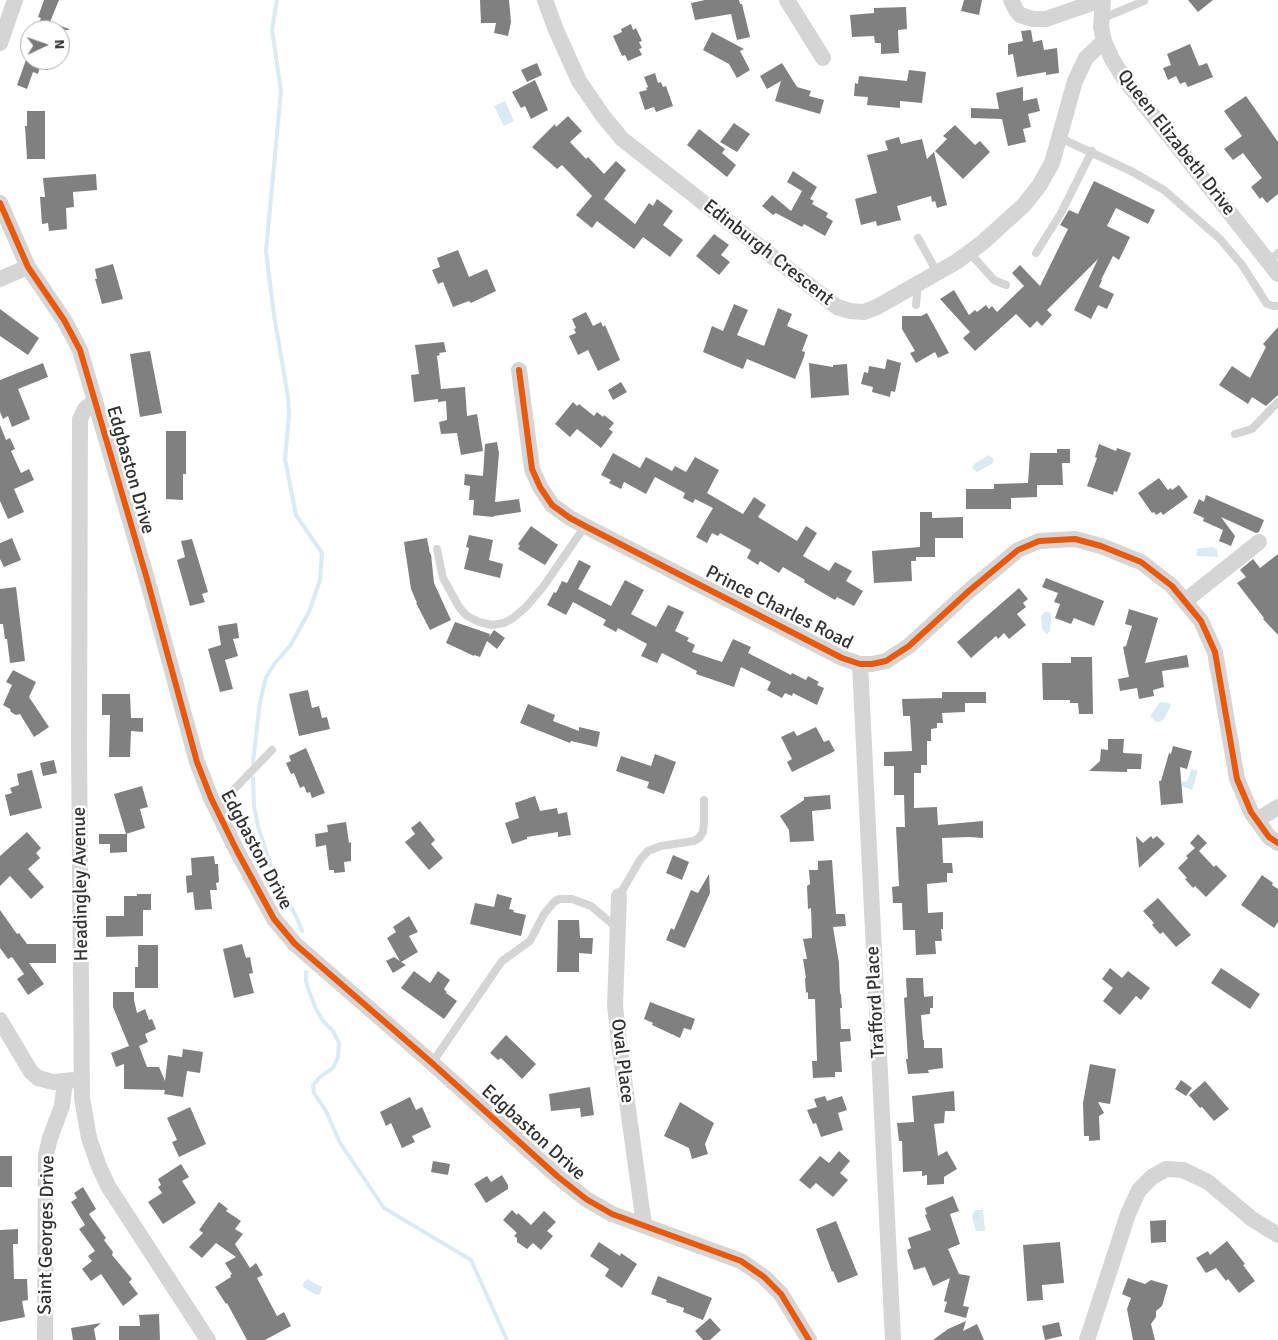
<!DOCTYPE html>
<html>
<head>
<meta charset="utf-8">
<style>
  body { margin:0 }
  #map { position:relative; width:1278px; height:1340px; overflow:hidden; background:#fff; font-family:Signika,sans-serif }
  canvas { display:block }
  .north { position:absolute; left:20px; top:20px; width:50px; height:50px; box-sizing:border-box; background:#fff; border:1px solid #adadad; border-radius:50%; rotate:87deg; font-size:14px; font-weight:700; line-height:20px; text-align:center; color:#313131 }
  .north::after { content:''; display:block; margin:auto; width:18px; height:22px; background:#797979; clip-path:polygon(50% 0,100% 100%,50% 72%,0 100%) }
</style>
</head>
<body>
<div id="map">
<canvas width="1278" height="1340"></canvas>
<div class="north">N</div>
</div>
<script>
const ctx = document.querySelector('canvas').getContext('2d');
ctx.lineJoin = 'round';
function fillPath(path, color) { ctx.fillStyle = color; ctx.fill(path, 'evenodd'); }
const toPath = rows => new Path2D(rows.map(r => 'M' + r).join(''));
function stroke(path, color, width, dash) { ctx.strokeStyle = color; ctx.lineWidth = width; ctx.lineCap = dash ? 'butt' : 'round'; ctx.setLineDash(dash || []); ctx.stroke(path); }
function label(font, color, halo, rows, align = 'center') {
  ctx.font = font + ' Signika,sans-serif'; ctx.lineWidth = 5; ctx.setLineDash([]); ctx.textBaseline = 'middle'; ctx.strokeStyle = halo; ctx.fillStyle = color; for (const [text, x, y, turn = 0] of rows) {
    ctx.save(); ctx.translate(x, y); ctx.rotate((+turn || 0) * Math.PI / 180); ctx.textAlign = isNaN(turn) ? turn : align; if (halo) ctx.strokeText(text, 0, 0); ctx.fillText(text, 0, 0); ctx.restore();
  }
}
const water = toPath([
  [505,101,514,121,504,126,494,106],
  [989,455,994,460,992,464,977,472,972,468,974,464],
  [1212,547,1217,549,1218,557,1196,556,1197,549],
  [1045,612,1050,612,1051,617,1050,631,1047,634,1043,631,1042,628,1041,616],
  [1160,702,1169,703,1171,705,1164,719,1160,722,1156,722,1150,716],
  [1191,769,1198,771,1192,790,1181,786,1183,781,1187,782],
  [975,1210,983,1210,985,1231,976,1231,972,1216],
  [307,1279,322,1287,320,1294,316,1295,303,1287,303,1284]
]);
const stream = toPath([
  [253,762,260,702,266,677,275,663,290,646,309,612,320,580,322,553,296,515,285,459,289,415,288,397,274,315,266,251,281,91,272,30,277,0],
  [253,778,254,806,258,826,274,876,281,890,296,916,302,931],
  [306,972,306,981,309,991,316,1009,323,1021,333,1031,339,1043,338,1057,333,1068,320,1077,313,1085,314,1093,326,1111,340,1143,384,1208,471,1260,507,1340]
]);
const building = toPath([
  [44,0,59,0,50,22,69,29,69,30,36,30,41,18,38,17],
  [480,0,509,0,511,22,508,36,494,33,496,23,481,23],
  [705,0,739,0,740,4,742,4,750,37,737,40,731,14,695,20,691,3],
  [964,0,982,0,979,15,961,11],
  [1188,0,1213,0,1198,12],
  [906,7,907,29,898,30,899,53,881,54,881,43,875,43,874,36,852,37,850,15,874,13,874,8],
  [631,24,633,30,636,28,642,41,639,42,642,48,639,49,642,55,628,61,625,55,622,56,613,36,622,32,621,29],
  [1031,30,1033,42,1042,40,1044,50,1057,48,1059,73,1046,75,1046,72,1017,77,1013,54,1008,55,1008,44,1023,41,1021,31],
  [712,32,744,49,740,51,750,70,737,78,729,64,703,50],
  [1190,44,1199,66,1207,63,1213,77,1188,87,1185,82,1180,84,1176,76,1168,80,1163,68,1171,65,1167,54],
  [26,60,42,60,38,74,33,72,27,89,17,85],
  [537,63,542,75,527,82,521,70],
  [782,63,797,87,811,91,809,96,824,100,820,114,775,101,781,81,767,89,760,76],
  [909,70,926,72,922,103,900,101,900,108,867,105,868,97,854,96,855,83,858,84,859,76,907,81],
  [655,73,658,83,661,82,663,87,666,86,673,106,656,112,654,107,645,110,639,92,647,90,646,88,648,87,644,77],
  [535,80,548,110,531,119,525,106,521,108,512,92],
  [1023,87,1023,101,1037,98,1040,111,1028,114,1031,127,1023,129,1026,142,1008,146,1002,119,971,118,971,108,999,109,996,93],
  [1246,96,1278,142,1278,194,1267,203,1262,197,1260,199,1251,187,1262,178,1243,153,1233,160,1224,149,1242,136,1224,111],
  [27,111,45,111,45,159,27,159,25,126,27,126],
  [568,116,582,131,570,142,586,159,588,157,604,174,616,161,626,170,604,199,635,224,649,203,653,206,657,199,673,211,663,225,683,240,670,257,643,237,634,249,597,221,592,228,576,215,592,196,562,165,557,169,532,147,555,124,556,127],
  [734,123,750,134,737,152,720,142],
  [955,125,975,145,980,141,990,152,963,179,935,151,947,139,943,136],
  [699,129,725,149,722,153,736,165,727,177,687,145],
  [899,137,901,144,922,139,927,159,934,152,947,205,937,208,935,201,932,202,931,196,897,206,901,220,877,226,876,221,861,225,855,199,877,193,867,155,888,150,885,141],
  [793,171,817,187,810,199,814,201,812,204,828,213,826,217,833,221,825,236,804,224,802,227,776,213,773,215,762,206,772,195,791,211,802,191,787,182],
  [96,174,97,190,73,192,74,207,66,208,67,229,49,231,48,223,42,224,40,197,45,197,43,178],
  [1094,181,1155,210,1148,224,1116,208,1107,226,1130,237,1119,260,1113,256,1101,280,1102,280,1099,287,1114,294,1107,309,1098,305,1091,319,1074,310,1098,259,1047,310,1052,315,1042,326,1037,321,1030,328,1016,314,975,351,963,338,970,332,940,299,954,290,969,315,975,310,977,312,986,305,989,309,992,306,997,312,1024,286,1012,273,1020,265,1040,286,1068,229,1060,225,1069,210,1078,214],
  [714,234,729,245,721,255,730,262,719,275,696,256],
  [458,250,469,277,487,269,496,291,471,303,469,301,453,307,443,282,438,284,432,270,440,267,437,258],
  [113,264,123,299,102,304,95,279,97,279,95,269],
  [734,304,748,310,737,335,764,346,778,308,792,314,787,326,808,335,802,351,805,352,804,357,795,379,747,359,743,369,703,352,712,326,723,331],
  [0,309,39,338,28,355,0,336],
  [586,312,593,326,601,322,603,327,605,325,620,360,598,371,588,350,578,355,569,336,576,333,574,329,576,328,572,319],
  [927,313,949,353,938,358,935,352,916,363,910,353,915,351,902,329,902,316,921,316],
  [1278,327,1278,395,1266,406,1252,397,1248,404,1219,385,1232,366,1250,378,1266,347,1263,344],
  [444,342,446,352,439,353,440,355,437,356,441,389,465,387,467,416,477,414,483,451,461,455,457,433,441,434,439,422,447,420,446,401,438,402,438,399,414,402,411,375,419,374,415,345],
  [150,351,162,413,140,417,130,354],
  [887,359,901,363,895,392,891,391,890,397,872,392,873,387,861,384,864,372,868,373,869,366,885,369],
  [43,363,48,377,18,389,30,419,12,427,8,416,3,419,0,412,0,380],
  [809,363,833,367,833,365,847,364,849,395,811,398],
  [621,382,627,392,613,400,608,390],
  [573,402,577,406,579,404,594,416,597,412,603,417,604,415,614,423,609,429,613,432,601,448,577,429,570,437,555,424],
  [0,425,6,440,10,438,15,449,11,451,21,473,29,469,34,480,14,489,24,512,8,519,0,501],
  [166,431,186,431,186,474,183,474,183,500,166,499],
  [497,442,499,453,495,502,519,499,521,512,494,516,493,517,473,515,474,500,469,500,470,486,464,485,465,474,483,476,485,444],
  [1099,444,1116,451,1117,448,1131,453,1117,492,1114,491,1113,495,1087,486,1097,458,1095,457],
  [1057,449,1070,449,1070,463,1062,463,1063,485,1037,485,1037,497,1011,498,1011,509,966,509,966,489,994,489,994,484,1028,483,1030,453,1057,453],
  [613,453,640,468,646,457,672,471,675,466,686,472,695,457,719,470,707,493,743,514,754,497,766,505,758,517,797,541,806,526,817,533,803,556,829,571,835,562,852,571,846,581,863,591,854,606,837,597,835,600,804,582,805,580,783,567,779,573,760,561,758,565,747,558,751,550,720,533,718,536,712,533,707,543,696,537,713,508,695,499,693,503,683,498,685,493,655,477,646,494,624,482,621,489,609,483,611,480,601,475],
  [1159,478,1168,490,1171,488,1172,490,1179,485,1188,497,1163,515,1161,512,1156,515,1154,512,1152,513,1138,493],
  [1206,495,1264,520,1259,532,1256,533,1221,517,1235,536,1231,546,1219,541,1223,530,1203,521,1204,518,1193,513,1199,499,1204,502],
  [920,512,932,512,932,518,963,517,963,538,935,538,935,557,916,557,916,561,911,561,912,581,874,583,872,551,920,547],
  [531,526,558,545,545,565,518,549,520,546,518,544],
  [469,535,493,540,489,560,503,564,500,578,464,569,469,548,466,547],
  [12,538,21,560,4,567,0,559,0,543],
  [427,538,430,554,431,554,434,583,451,620,430,630,416,603,417,603,411,589,404,542],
  [192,539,208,592,202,594,205,602,190,606,177,560,185,557,181,541],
  [1278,554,1278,635,1263,619,1264,618,1237,583,1246,577,1240,570,1253,559,1260,568],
  [579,560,591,566,578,589,611,606,625,580,644,590,631,614,656,627,668,605,684,612,675,631,689,638,687,641,695,645,692,652,722,662,733,639,751,647,748,653,791,675,792,673,806,680,808,676,819,682,817,685,824,688,817,705,793,693,792,696,785,693,782,698,767,690,771,682,741,667,734,687,696,674,697,671,662,653,657,663,641,656,647,644,618,628,616,632,603,625,606,620,573,602,566,615,547,605,554,592,556,593,562,581,567,583],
  [1046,578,1104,601,1094,626,1074,618,1071,624,1055,618,1060,604,1054,602,1058,593,1042,587],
  [16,587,25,661,10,663,7,639,5,639,3,624,0,624,0,589],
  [1019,588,1028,599,1023,603,1026,607,1017,614,1026,625,1009,639,1004,633,998,639,996,636,971,658,957,642],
  [1129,609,1158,618,1145,663,1187,655,1189,667,1162,671,1164,687,1153,690,1154,696,1139,699,1137,688,1120,691,1118,679,1129,677,1123,647,1126,646,1132,626,1125,624],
  [455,622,490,634,489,637,494,630,505,638,497,649,487,641,480,657,474,655,474,656,446,643],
  [237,623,239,638,233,639,238,656,225,660,233,689,220,692,208,649,221,645,218,626],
  [1071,657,1092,657,1093,714,1079,714,1078,703,1070,703,1070,700,1043,700,1042,663,1071,663],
  [13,670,36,682,29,697,49,727,34,737,20,714,16,715,11,712,10,709,3,705,12,685,6,682],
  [308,690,312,708,319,706,322,718,327,717,330,729,299,736,289,694],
  [942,692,986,692,986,703,965,703,965,712,942,713,943,723,937,723,937,728,931,729,931,741,927,741,927,765,921,765,921,773,914,773,914,808,937,807,938,825,983,821,983,838,969,837,942,838,943,863,952,863,953,873,947,873,947,882,927,884,928,913,943,912,943,929,941,929,942,941,935,941,936,954,916,955,915,930,903,930,902,903,893,903,892,887,899,886,896,827,905,827,904,795,894,795,894,766,884,766,884,752,912,751,910,716,903,716,902,699,942,698],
  [102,694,130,694,131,718,143,718,143,732,131,731,130,757,109,757,110,715,102,715],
  [528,704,555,715,553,721,579,731,579,727,600,732,597,747,571,741,570,743,520,723],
  [816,727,824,742,829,740,835,751,792,772,787,762,792,759,781,737,794,731,797,736],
  [1108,739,1124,739,1123,753,1142,754,1141,769,1127,769,1127,772,1089,771,1100,761,1101,749,1108,750],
  [1173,746,1192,751,1187,769,1180,767,1183,803,1161,805,1159,781,1161,781,1169,753,1171,754],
  [306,748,325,793,312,798,310,792,307,793,304,786,300,788,294,773,291,774,286,763,291,761,289,756],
  [655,754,676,762,664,794,647,788,649,782,616,771,621,756,651,766],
  [54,760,57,773,43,776,40,763],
  [32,770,42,808,10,816,5,795,12,793,10,788,19,785,17,774],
  [142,786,148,807,140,809,145,828,126,834,114,794],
  [830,795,831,809,812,811,814,841,790,842,789,830,780,816,804,800,804,797],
  [535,796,540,811,557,808,558,814,567,812,571,835,558,837,558,832,527,837,527,839,512,844,505,823,519,818,515,803],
  [420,821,435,840,431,844,443,858,429,870,405,842,415,834,411,828],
  [346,822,349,843,351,842,351,861,344,862,345,872,334,873,334,870,329,870,326,845,316,847,315,834,328,832,327,825],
  [27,832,41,848,36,853,40,858,28,869,44,887,31,899,10,876,0,886,0,856],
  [99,834,127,834,127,852,110,853,110,844,99,844],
  [1198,834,1207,843,1199,851,1214,867,1216,865,1227,876,1206,897,1195,886,1193,888,1185,879,1187,878,1178,868,1188,858,1186,856,1195,848,1190,843],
  [1136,836,1143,843,1151,836,1153,839,1157,836,1165,844,1139,868],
  [673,855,689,862,682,880,666,873],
  [214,856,215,864,218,864,219,882,216,883,217,890,210,890,212,909,195,910,193,892,187,893,186,876,192,875,191,858],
  [832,860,836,914,844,914,845,915,846,926,833,927,839,963,840,994,841,994,842,1008,840,1008,841,1029,850,1029,851,1041,840,1042,842,1072,835,1072,835,1077,813,1078,812,1061,817,1061,815,999,808,999,808,992,806,993,805,978,806,978,803,959,807,959,803,939,812,938,811,908,808,909,807,886,810,884,809,870,818,870,818,861],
  [709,874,710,893,685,948,666,940,671,928,674,930,691,890,698,893],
  [1262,875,1273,883,1272,885,1278,889,1278,922,1274,928,1241,905],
  [137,894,151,894,151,910,143,910,143,936,106,937,106,916,124,916,124,896,137,896],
  [497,894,512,898,509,909,514,910,513,912,526,915,521,936,470,924,475,903,494,907],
  [1158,898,1191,935,1176,947,1163,932,1160,934,1152,925,1154,923,1143,911],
  [0,910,17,934,19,933,27,944,56,944,56,963,29,963,44,984,28,995,17,979,24,974,12,957,8,959,0,948],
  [409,916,418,932,409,936,418,952,401,962,406,965,393,973,386,961,394,957,400,961,387,938,396,932,393,927],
  [558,920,579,920,580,938,593,938,592,954,579,953,579,972,557,972],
  [242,944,246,958,250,957,253,973,249,974,254,993,234,998,223,949],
  [138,945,158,945,158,988,135,988,135,967,138,967],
  [1110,968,1122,978,1128,971,1150,988,1141,1000,1136,996,1120,1015,1103,1001,1113,988,1102,979],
  [1221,968,1260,994,1250,1009,1211,983],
  [414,971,430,983,438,971,450,980,444,989,447,992,446,993,457,1001,444,1019,401,988],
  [906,978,923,978,924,997,933,996,933,1008,930,1008,930,1014,921,1015,923,1040,924,1040,924,1048,942,1048,943,1068,928,1070,929,1073,908,1074,906,1059,908,1059,904,998,907,997],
  [113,992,134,992,134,1000,137,1013,145,1009,149,1020,152,1019,156,1029,145,1034,148,1042,139,1046,147,1067,159,1067,165,1081,168,1055,182,1057,183,1049,203,1052,200,1073,187,1071,183,1097,164,1094,165,1090,124,1089,124,1064,116,1067,111,1053,129,1046,113,1007],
  [650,1002,695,1019,691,1030,684,1028,680,1038,652,1025,653,1023,644,1019],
  [506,1035,536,1064,522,1079,501,1058,498,1060,490,1053],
  [1090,1064,1116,1069,1110,1104,1098,1102,1104,1113,1099,1116,1100,1140,1089,1141,1089,1136,1084,1136,1083,1103],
  [1181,1080,1192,1088,1186,1096,1175,1089],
  [1205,1081,1229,1109,1214,1121,1202,1107,1200,1108,1189,1095],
  [590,1087,594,1115,581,1117,580,1108,551,1111,549,1094],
  [954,1091,955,1111,945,1111,944,1123,934,1124,938,1156,947,1151,957,1169,944,1177,944,1184,927,1185,927,1175,922,1176,922,1171,903,1172,902,1141,899,1141,897,1123,914,1122,912,1096],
  [825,1096,827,1101,842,1096,847,1110,838,1113,843,1130,821,1137,816,1123,813,1124,807,1110,817,1107,814,1099],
  [410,1097,416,1110,422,1107,431,1127,412,1136,415,1142,402,1148,391,1123,386,1126,380,1112],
  [680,1102,714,1123,705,1144,708,1154,692,1159,689,1148,664,1136],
  [190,1107,206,1144,179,1157,172,1142,177,1140,167,1118],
  [839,1151,850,1161,840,1173,848,1180,833,1197,816,1183,810,1189,799,1180,820,1156,829,1163],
  [0,1156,12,1156,12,1187,0,1187],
  [433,1161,450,1164,448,1175,431,1172],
  [181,1164,189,1177,182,1181,196,1203,163,1224,148,1202,162,1193,158,1187,161,1185,158,1179],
  [502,1175,508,1185,508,1189,486,1203,474,1184,487,1176,491,1182],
  [83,1187,96,1209,89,1214,106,1238,104,1240,113,1252,112,1255,132,1279,129,1282,138,1294,123,1306,101,1274,91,1281,82,1269,92,1261,88,1256,95,1251,79,1229,85,1225,71,1202,77,1198,74,1193],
  [953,1196,959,1211,950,1214,960,1244,948,1249,959,1274,970,1276,963,1306,969,1307,966,1318,944,1312,947,1302,944,1301,950,1278,933,1286,925,1267,914,1270,907,1250,911,1248,908,1238,931,1230,925,1215,927,1214,925,1208],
  [219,1202,228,1209,226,1211,241,1221,235,1229,243,1234,235,1244,250,1268,256,1263,263,1275,257,1278,277,1316,284,1312,291,1326,265,1340,247,1340,227,1303,226,1304,215,1287,231,1277,230,1275,232,1274,225,1263,236,1257,216,1243,202,1258,189,1247,203,1233,199,1230],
  [512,1210,517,1215,518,1213,531,1225,544,1211,556,1222,547,1231,553,1236,541,1250,533,1243,527,1249,517,1242,517,1238,514,1236,517,1233,503,1220],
  [1166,1220,1166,1242,1151,1243,1150,1221],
  [836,1221,858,1275,838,1283,833,1271,832,1272,816,1229],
  [18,1229,18,1244,13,1244,14,1279,27,1279,28,1300,22,1301,25,1317,0,1322,0,1230],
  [1227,1241,1245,1264,1243,1265,1255,1281,1239,1293,1228,1279,1226,1281,1216,1268,1206,1273,1196,1258,1208,1251,1210,1255],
  [599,1242,620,1256,621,1253,637,1264,622,1288,605,1276,609,1269,590,1256],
  [1060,1242,1064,1283,1042,1285,1043,1300,1027,1301,1023,1245],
  [658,1276,712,1298,703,1320,683,1312,684,1308,666,1302,667,1300,651,1294],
  [1128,1278,1145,1284,1151,1280,1168,1285,1162,1306,1156,1311,1156,1317,1151,1324,1155,1340,1133,1340,1127,1309,1131,1298,1122,1294],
  [159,1314,160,1340,119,1340,119,1326,140,1326,139,1315],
  [710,1318,721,1330,710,1340,703,1340,695,1331],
  [966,1321,963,1331,977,1324,984,1340,933,1340,948,1329],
  [1059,1322,1062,1336,1045,1340,1042,1326],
  [101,1323,94,1329,96,1340,73,1340,71,1328]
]);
const service = toPath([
  [1101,19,1144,1],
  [1060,138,1131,171,1164,190,1220,239,1242,265,1267,304,1274,306,1278,306],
  [918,238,937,272],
  [969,252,994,280,1006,285],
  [1036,253,1061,213,1092,151],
  [1268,262,1278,253],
  [916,305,918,283],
  [1235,434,1252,429,1278,402],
  [437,549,443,578,459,607,467,616,479,622,492,625,504,623,513,618,526,607,543,587,585,526],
  [216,808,272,750],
  [619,896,640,860,648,851,661,846,694,841,699,838,703,832,704,823,704,800],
  [432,1063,502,961,530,941,544,914,554,902,559,899,572,899,591,906,617,928]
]);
const minor = toPath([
  [545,0,556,30,579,81,603,116,622,139,837,307,850,311,864,312,877,307,956,262,982,243,1024,205,1039,186,1052,163,1075,81,1086,58,1104,41],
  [787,0,823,58],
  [1011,0,1016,10,1020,15,1033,19,1046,19,1101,0],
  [1103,0,1101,27,1104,41,1112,59,1125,80,1278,274],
  [0,43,15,0],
  [0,203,28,267,64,320,80,350,147,579,197,762,211,798,237,851,274,919,295,944,432,1063,557,1176,586,1199,612,1214,741,1261,764,1277,781,1294,809,1340],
  [0,279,28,267],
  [519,370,532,469,540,487,552,505,570,518,585,526,842,658,860,664,872,664,886,661,909,646,970,590,1018,550,1039,541,1075,539,1101,546,1141,562,1172,586,1201,621,1215,652,1237,779,1251,812,1269,837,1278,843],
  [95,401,85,409,80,419,79,746,82,1098,89,1138,98,1164,108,1186,208,1340],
  [1185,601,1259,542],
  [860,664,893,1340],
  [1257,820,1278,807],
  [619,896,615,1005,619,1043,644,1225],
  [0,1020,31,1072,38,1078,53,1082,75,1080],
  [45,1340,46,1155,50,1138,62,1106,65,1081],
  [1087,1340,1128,1214,1139,1190,1152,1177,1166,1169,1183,1170,1208,1182,1252,1219,1278,1235]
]);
const cycleway = toPath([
  [0,203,28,267,64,320,80,350,147,579,197,762,211,798,237,851,274,919,295,944,432,1063,557,1176,586,1199,612,1214,741,1261,764,1277,781,1294,809,1340],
  [519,370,532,469,540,487,552,505,570,518,585,526,842,658,860,664,872,664,886,661,909,646,970,590,1018,550,1039,541,1075,539,1101,546,1141,562,1172,586,1201,621,1215,652,1237,779,1251,812,1269,837,1278,843]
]);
const streetNames = [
  ["Queen Elizabeth Drive",1176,143,52],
  ["Edinburgh Crescent",768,253,38],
  ["Edgbaston Drive",130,470,74],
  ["Prince Charles Road",779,608,27],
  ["Edgbaston Drive",256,850,62],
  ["Headingley Avenue",81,884,-91],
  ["Trafford Place",876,1002,-93],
  ["Oval Place",622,1061,83],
  ["Edgbaston Drive",533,1133,42],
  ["Saint Georges Drive",47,1235,-89]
];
fillPath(water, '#daebf4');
stroke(stream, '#daebf4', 4);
fillPath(building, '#808080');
stroke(service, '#d5d5d5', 8);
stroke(minor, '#d5d5d5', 16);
stroke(cycleway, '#e8590c', 6);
label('19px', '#313131', '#fff', streetNames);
</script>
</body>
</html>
